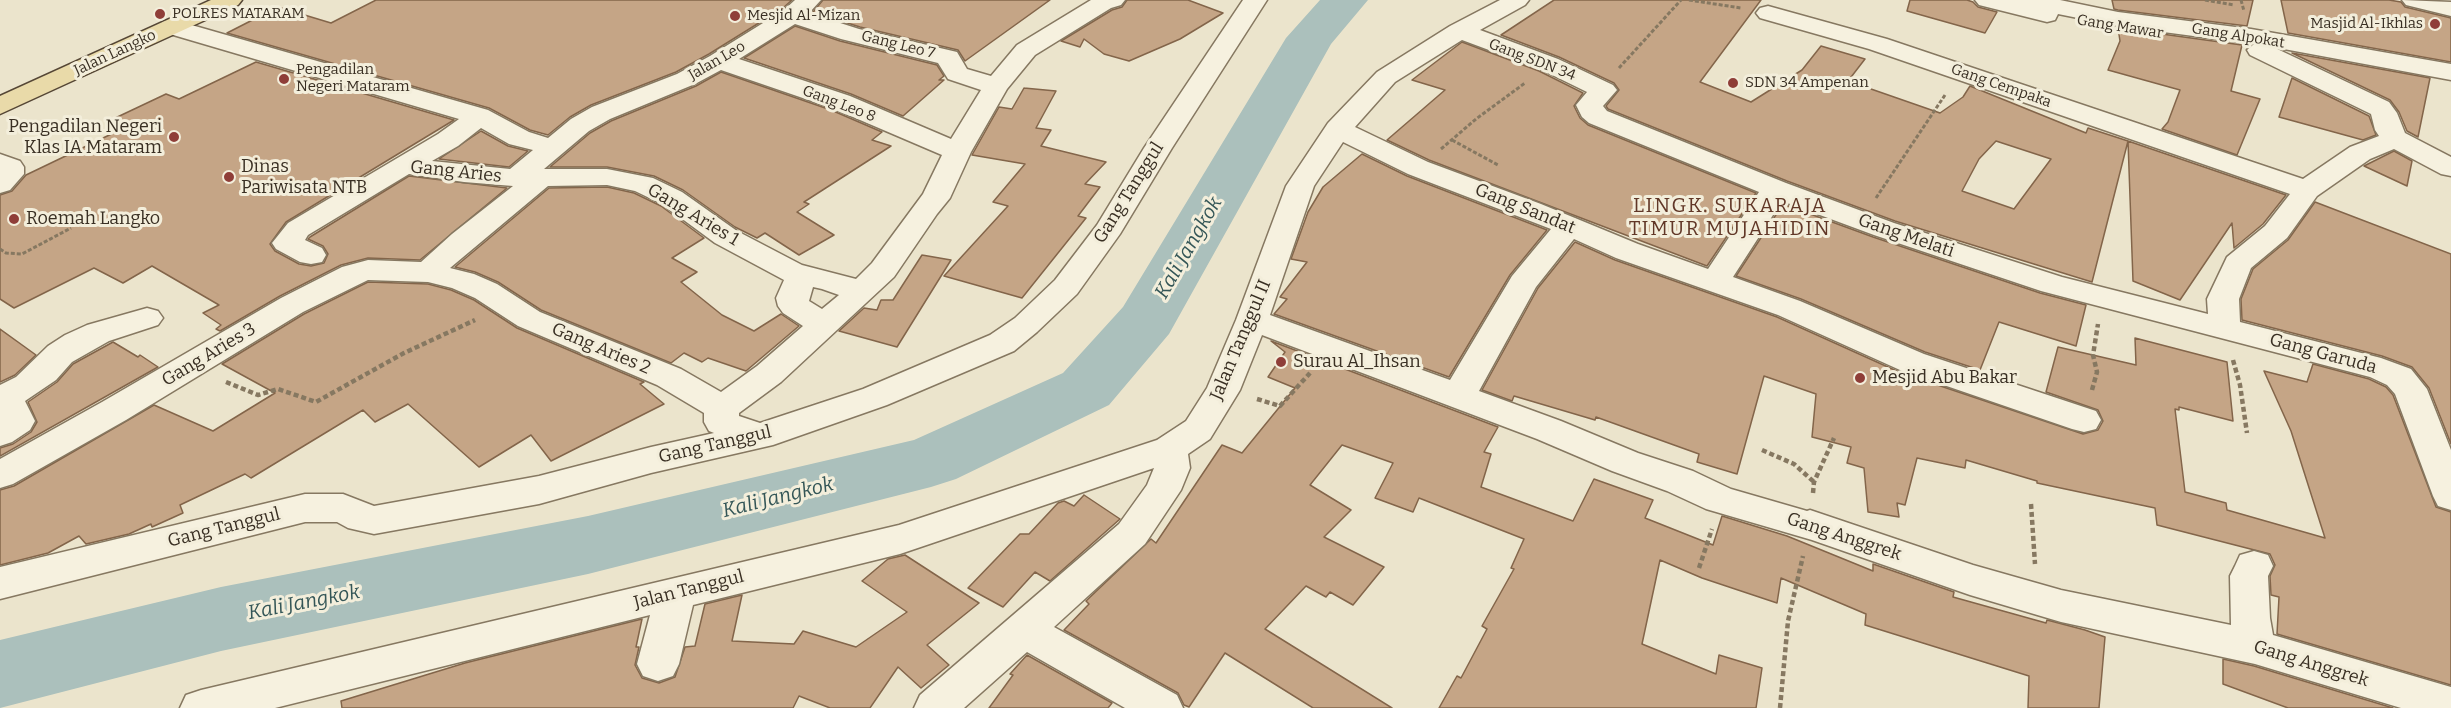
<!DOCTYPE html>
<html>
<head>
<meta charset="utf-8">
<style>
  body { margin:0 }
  canvas { display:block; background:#ebe4cc }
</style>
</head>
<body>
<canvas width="2451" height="708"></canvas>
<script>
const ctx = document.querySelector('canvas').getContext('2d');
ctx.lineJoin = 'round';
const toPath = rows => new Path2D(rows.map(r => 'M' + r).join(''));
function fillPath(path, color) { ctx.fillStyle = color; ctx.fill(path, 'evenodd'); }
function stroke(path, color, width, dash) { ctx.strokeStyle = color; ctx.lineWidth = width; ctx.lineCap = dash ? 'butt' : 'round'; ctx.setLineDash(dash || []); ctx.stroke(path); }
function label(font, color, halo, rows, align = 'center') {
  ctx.font = font + ' Bitter,serif'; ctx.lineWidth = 6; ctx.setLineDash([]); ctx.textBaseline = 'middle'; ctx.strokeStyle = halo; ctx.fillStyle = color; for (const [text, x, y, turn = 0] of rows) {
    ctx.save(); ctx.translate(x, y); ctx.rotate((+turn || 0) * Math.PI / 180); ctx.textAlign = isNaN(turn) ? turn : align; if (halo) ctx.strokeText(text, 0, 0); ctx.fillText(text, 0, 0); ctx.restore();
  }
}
const river = toPath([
  [1320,0,1368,0,1331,44,1169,334,1109,405,956,479,931,487,588,574,221,651,0,708,0,640,221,587,588,516,914,440,1063,373,1123,307,1286,38,1320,0]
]);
const building = toPath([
  [376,0,792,0,783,8,709,54,676,72,591,105,570,117,548,135,530,130,489,108,227,33,278,7,331,23,376,0],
  [823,0,1050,0,965,61,958,50,860,27,813,12,823,0],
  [1127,0,1188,0,1223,13,1180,39,1129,61,1104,54,1084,39,1080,47,1061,41,1112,10,1122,7,1127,0],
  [1554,0,1761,0,1700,82,1751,102,1802,70,1821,46,1865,59,1848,81,1940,113,1963,97,1970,86,2086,133,2088,128,2128,141,2092,282,1895,221,1787,181,1608,109,1606,106,1619,90,1614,83,1559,57,1501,35,1554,0],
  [1996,141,2051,159,2014,209,1962,191,1979,159,1996,141],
  [1910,0,1967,0,1973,2,1978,7,1997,12,1985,33,1907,11,1910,0],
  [2112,0,2253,0,2247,26,2118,10,2114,9,2112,0],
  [2281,0,2389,0,2401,2,2405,7,2451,18,2451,62,2288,33,2281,0],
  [795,26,840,41,937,65,944,76,939,80,944,80,903,116,851,94,744,58,795,26],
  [2118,28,2242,45,2231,91,2260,99,2237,155,2162,129,2168,122,2180,90,2108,70,2120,41,2118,28],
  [1462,42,1539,71,1583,93,1574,106,1580,118,1588,125,1756,193,1707,266,1429,160,1387,140,1445,90,1412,80,1462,42],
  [2292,53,2430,78,2418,137,2407,131,2399,112,2390,100,2292,53],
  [256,62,454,120,286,222,270,244,275,251,299,264,311,266,324,263,328,254,323,246,308,239,310,237,409,176,507,188,420,260,368,258,341,265,280,296,220,331,216,329,221,325,203,313,219,305,152,266,123,283,94,268,14,308,0,299,0,195,12,191,26,175,126,127,111,120,166,94,179,99,256,62],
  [721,72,831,110,882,132,872,140,891,146,804,202,809,204,797,212,834,235,799,255,765,233,757,238,735,227,683,190,654,176,607,167,550,167,590,133,611,121,696,86,721,72],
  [2292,78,2369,116,2376,135,2363,140,2279,117,2292,78],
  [1024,88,1056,91,1036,128,1051,130,1041,146,1106,162,1085,184,1100,187,1078,216,1086,218,1022,298,944,276,1008,206,993,202,1025,164,972,155,999,107,1012,109,1024,88],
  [481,131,508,146,528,151,509,167,439,159,481,131],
  [2128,141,2286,195,2263,224,2234,248,2232,223,2180,300,2133,281,2128,141],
  [2394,151,2412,161,2407,186,2364,166,2394,151],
  [1362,154,1407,176,1547,230,1510,275,1449,377,1274,314,1287,299,1280,297,1307,262,1291,259,1308,212,1323,187,1362,154],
  [607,187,634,193,661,206,704,238,672,258,697,272,681,282,722,315,754,331,781,314,799,326,746,371,708,358,702,362,684,353,671,363,541,310,498,282,475,272,455,267,549,188,607,187],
  [2315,202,2451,254,2451,444,2429,388,2412,367,2382,356,2242,320,2241,299,2253,269,2288,240,2315,202],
  [1783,204,1873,237,2040,293,2086,305,2076,346,1999,322,1980,370,1925,352,1801,299,1736,276,1783,204],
  [1575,242,1615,260,1777,317,1899,372,2083,434,2098,430,2103,421,2098,410,2046,392,2058,347,2136,365,2135,338,2227,362,2233,421,2179,407,2179,410,2175,409,2185,492,2226,503,2227,510,2325,538,2291,431,2264,371,2307,382,2313,364,2369,379,2386,387,2393,395,2436,507,2451,512,2451,685,2277,634,2279,597,2271,595,2270,576,2275,565,2270,554,2157,525,2155,508,2037,483,2037,481,1966,460,1965,468,1917,458,1905,505,1897,503,1899,517,1868,512,1864,468,1847,463,1851,447,1812,437,1816,394,1764,376,1737,474,1697,462,1699,454,1596,417,1595,420,1514,396,1512,401,1482,390,1538,288,1575,242],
  [922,255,951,260,897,347,839,331,864,308,877,310,881,300,893,300,922,255],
  [368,282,428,284,451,290,474,300,517,328,644,382,640,384,664,404,551,461,531,435,479,467,408,404,375,422,363,410,251,478,245,474,180,505,183,513,152,527,151,524,129,534,86,544,79,536,48,553,0,565,0,490,14,486,154,405,213,431,275,393,222,364,304,314,368,282],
  [0,329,36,355,15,375,0,382,0,329],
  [1271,341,1498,427,1484,452,1491,454,1481,487,1573,521,1594,479,1653,500,1645,518,1713,545,1722,516,1787,536,1873,571,1873,564,1954,592,1953,597,2046,623,2047,620,2085,630,2105,637,2099,708,2028,708,2029,676,1865,625,1866,614,1781,578,1777,603,1702,578,1660,560,1642,644,1716,674,1719,655,1762,668,1756,708,1439,708,1457,676,1461,678,1487,629,1482,626,1514,569,1511,568,1524,539,1419,498,1413,512,1375,498,1393,463,1342,445,1310,485,1351,510,1324,537,1384,567,1353,605,1330,592,1326,597,1306,586,1265,629,1392,708,1313,708,1225,653,1189,707,1184,705,1178,693,1064,630,1089,604,1086,601,1151,539,1156,543,1222,445,1242,453,1295,388,1268,377,1285,352,1271,341],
  [113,342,138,357,140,355,158,367,0,456,0,448,13,444,31,432,37,422,28,402,57,382,73,364,113,342],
  [1084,495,1120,519,1050,581,1035,572,1003,607,968,588,1020,534,1029,534,1058,503,1064,501,1074,506,1084,495],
  [905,555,979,603,927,645,949,665,921,688,898,667,870,708,830,708,799,696,793,708,342,708,341,701,465,663,642,619,636,647,639,647,635,665,642,678,659,683,675,677,685,647,695,646,705,604,742,595,732,641,794,644,803,631,856,647,907,612,862,581,888,559,905,555],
  [1027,655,1112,703,1108,708,989,708,1013,675,1010,674,1027,655],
  [2223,659,2254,666,2393,708,2288,708,2223,684,2223,659]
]);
const pathFar1 = toPath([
  [1689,0,1741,8],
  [2205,0,2234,5],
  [2241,0,2244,11],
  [1619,68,1681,0],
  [1452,140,1498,165],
  [1441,149,1476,119,1525,83],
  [1876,198,1945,95],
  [0,249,6,253,22,254,71,228]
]);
const path = toPath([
  [2233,360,2240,385,2247,433],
  [226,382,258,395,278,389,316,402,404,353,475,320],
  [2092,390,2097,372,2093,355,2098,324],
  [1257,399,1280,406,1310,373],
  [1762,450,1794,464,1814,482],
  [1813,493,1814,482,1834,438],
  [2031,504,2035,564],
  [1699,568,1712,529],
  [1780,708,1788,621,1803,556]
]);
const minor = toPath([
  [795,0,821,0,809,13,859,29,957,52,967,69,991,76,1017,45,1091,0,1125,0,1121,5,1111,8,1035,55,1007,89,971,152,950,198,937,214,894,277,781,382,739,413,739,416,760,423,863,389,990,335,1015,318,1055,280,1097,225,1144,148,1243,0,1267,0,1172,148,1120,234,1077,294,1037,332,1014,351,887,405,773,445,651,473,539,504,374,534,348,528,337,522,305,522,0,599,0,567,305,494,343,494,374,506,539,476,651,447,714,433,709,431,704,422,704,413,657,385,518,326,475,298,452,288,428,282,368,280,303,312,126,420,13,484,0,488,0,459,102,402,281,298,342,267,368,260,421,262,452,234,513,186,464,182,409,174,308,235,305,240,322,248,326,255,322,262,311,264,300,262,276,249,272,243,288,223,438,134,459,119,163,32,160,27,163,22,172,20,181,22,488,110,529,132,548,138,571,119,592,107,677,74,710,56,784,10,795,0],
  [795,24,841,39,938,63,948,79,981,90,951,139,850,96,739,59,795,24],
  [721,70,832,108,942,155,923,194,872,263,856,279,802,265,737,231,682,192,653,178,607,169,544,169,589,131,610,119,695,84,721,70],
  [481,128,509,144,533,150,510,169,432,161,458,146,481,128],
  [607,185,635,191,662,204,715,243,784,280,776,298,778,306,783,313,803,326,757,366,721,392,681,369,540,312,497,284,474,274,450,268,548,186,607,185],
  [813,287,822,289,839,295,822,309,809,301,813,287],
  [1500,0,1529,0,1525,5,1480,30,1558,59,1613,85,1617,90,1603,106,1607,111,1786,183,1894,223,2062,277,2208,314,2207,299,2227,257,2265,226,2290,194,1869,49,1760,18,1756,13,1760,8,1768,6,1887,39,2303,179,2350,147,2379,136,2375,130,2371,114,2250,55,2247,50,2254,44,2118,26,2058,14,2055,20,2047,22,1979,5,1975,0,2060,0,2118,12,2251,29,2451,64,2451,80,2273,47,2389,102,2397,113,2405,133,2451,157,2451,176,2441,174,2394,149,2370,159,2317,196,2287,238,2251,268,2239,299,2240,322,2381,358,2411,369,2427,389,2451,450,2451,510,2438,506,2433,496,2395,394,2387,385,2370,377,2041,291,1874,235,1782,201,1733,277,1800,301,1924,354,2096,411,2101,420,2096,429,2084,432,2072,429,1900,370,1778,315,1616,258,1574,239,1536,287,1479,391,1561,421,1638,453,1693,471,1731,489,1807,511,1810,510,1973,565,2061,590,2231,625,2230,576,2235,566,2240,555,2254,551,2268,555,2273,566,2268,576,2270,618,2273,635,2451,687,2451,708,2401,708,2255,664,2061,622,1970,595,1812,540,1706,509,1667,491,1612,471,1537,439,1262,335,1240,390,1210,439,1188,454,1190,468,1181,490,1145,544,1054,627,1177,695,1183,708,1125,708,1027,652,964,708,914,708,920,695,1119,524,1147,485,1154,468,900,554,693,605,679,664,673,676,658,681,643,676,637,664,650,615,275,708,180,708,186,695,201,690,899,525,1157,440,1186,421,1207,388,1236,320,1286,186,1328,123,1377,72,1450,26,1500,0],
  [1462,40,1540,69,1587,92,1576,105,1582,117,1589,123,1759,192,1708,269,1638,244,1541,204,1428,162,1355,127,1395,82,1462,40],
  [1343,142,1408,174,1551,229,1512,276,1450,380,1270,315,1314,186,1343,142],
  [2402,0,2451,2,2451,16,2406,5,2402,0],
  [0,154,20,161,24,167,24,174,10,190,0,193,0,154],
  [147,308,158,311,163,318,158,325,109,341,72,362,56,380,25,401,35,421,30,430,12,442,0,446,0,385,16,377,48,346,65,335,87,325,147,308]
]);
const major = toPath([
  [211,0,242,0,238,5,0,114,0,96,211,0]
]);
const markers = [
  [160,14,6,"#8f3e38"],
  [735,16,6,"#8f3e38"],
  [2435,24,6,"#8f3e38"],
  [284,79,6,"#8f3e38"],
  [1733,83,6,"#8f3e38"],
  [174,137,6,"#8f3e38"],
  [229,177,6,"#8f3e38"],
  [14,219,6,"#8f3e38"],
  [1281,362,6,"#8f3e38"],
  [1860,378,6,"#8f3e38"]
];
const farPoinames = [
  ["POLRES MATARAM",172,14],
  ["Mesjid Al-Mizan",747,16],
  ["Masjid Al-Ikhlas",2423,24,"right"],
  ["Pengadilan",296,70],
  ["Negeri Mataram",296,87],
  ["SDN 34 Ampenan",1745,83]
];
const farStreetnames = [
  ["Gang Mawar",2120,27,9],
  ["Gang Alpokat",2238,36,9],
  ["Gang Leo 7",898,45,14],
  ["Jalan Langko",115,53,-25],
  ["Gang SDN 34",1532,60,21],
  ["Jalan Leo",717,61,-30],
  ["Gang Cempaka",2001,86,19],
  ["Gang Leo 8",839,104,21]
];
const poiNames = [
  ["Pengadilan Negeri",162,127,"right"],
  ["Klas IA Mataram",162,148,"right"],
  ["Dinas",241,167],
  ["Pariwisata NTB",241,188],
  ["Roemah Langko",26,219],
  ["Surau Al_Ihsan",1293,362],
  ["Mesjid Abu Bakar",1872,378]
];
const streetNames = [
  ["Gang Aries",456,172,6],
  ["Gang Tanggul",1129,193,-58],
  ["Gang Sandat",1525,209,22],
  ["Gang Aries 1",693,215,31],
  ["Gang Melati",1906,236,19],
  ["Jalan Tanggul II",1241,340,-67],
  ["Gang Aries 2",601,349,23],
  ["Gang Garuda",2323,354,15],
  ["Gang Aries 3",209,355,-31],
  ["Gang Tanggul",715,445,-13],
  ["Gang Tanggul",224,528,-14],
  ["Gang Anggrek",1844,537,18],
  ["Jalan Tanggul",689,590,-14],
  ["Gang Anggrek",2311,664,17]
];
const neighbourhoodNames = [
  ["LINGK. SUKARAJA",1730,206],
  ["TIMUR MUJAHIDIN",1730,229]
];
const waterNames = [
  ["Kali Jangkok",1189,248,-60],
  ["Kali Jangkok",778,498,-14],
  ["Kali Jangkok",304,603,-11]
];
fillPath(river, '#abc0bc');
fillPath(building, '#c5a586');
stroke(building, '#83654a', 1.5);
stroke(minor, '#867861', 3);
stroke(major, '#554635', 3);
stroke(pathFar1, '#867861', 3, [4, 2]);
stroke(path, '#867861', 4.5, [5, 3]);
fillPath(minor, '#f6f1df');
fillPath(major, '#e9daa9');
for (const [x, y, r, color] of markers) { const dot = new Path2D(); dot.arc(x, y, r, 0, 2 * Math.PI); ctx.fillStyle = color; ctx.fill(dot); stroke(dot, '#f3eedb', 2); }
label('15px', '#392f23', '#f3eedb', farPoinames, 'left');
label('15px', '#392f23', '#f3eedb', farStreetnames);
label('18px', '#392f23', '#f3eedb', poiNames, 'left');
label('18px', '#392f23', '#f3eedb', streetNames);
ctx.letterSpacing = '1.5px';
label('20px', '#613727', '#f3eedb', neighbourhoodNames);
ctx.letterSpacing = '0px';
label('italic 20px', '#345657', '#f3eedb', waterNames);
</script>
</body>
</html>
